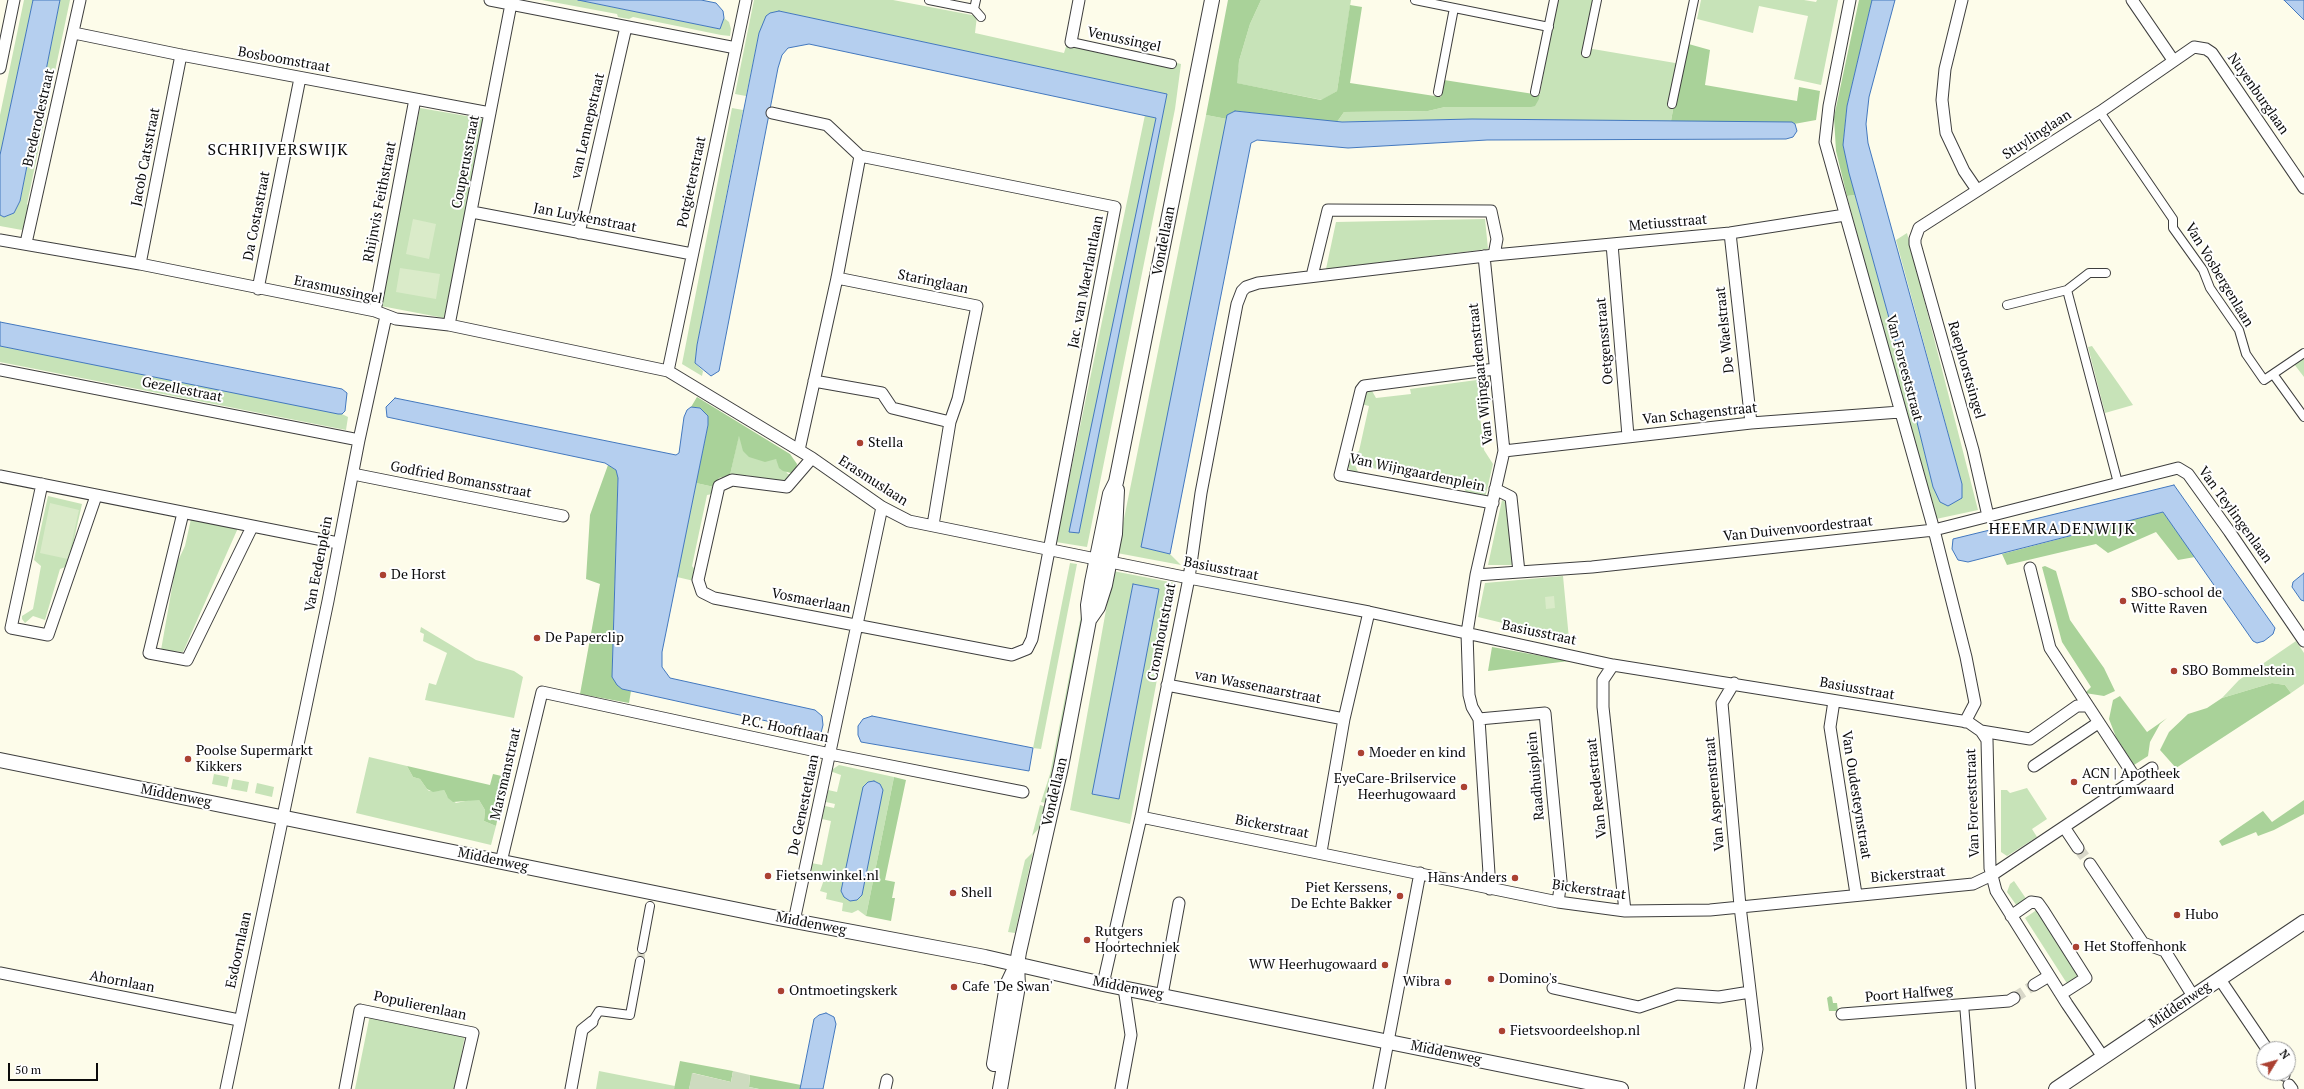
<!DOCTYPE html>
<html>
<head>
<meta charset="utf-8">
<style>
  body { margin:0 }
  #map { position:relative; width:2304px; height:1089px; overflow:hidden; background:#fdfcea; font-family:"PT Serif",serif }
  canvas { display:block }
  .north { position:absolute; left:2256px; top:1041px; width:40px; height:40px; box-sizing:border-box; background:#fff; border:1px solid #9d9d9d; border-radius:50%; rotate:53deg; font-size:11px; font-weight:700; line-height:16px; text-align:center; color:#0b0b0b }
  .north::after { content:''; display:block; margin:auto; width:14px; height:18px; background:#ab4132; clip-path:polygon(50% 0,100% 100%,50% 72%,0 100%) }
  .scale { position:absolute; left:8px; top:1063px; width:90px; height:18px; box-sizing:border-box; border:2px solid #0b0b0b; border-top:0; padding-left:5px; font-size:12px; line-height:14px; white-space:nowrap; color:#0b0b0b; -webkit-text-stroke:3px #fff; paint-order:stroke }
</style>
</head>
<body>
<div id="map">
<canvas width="2304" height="1089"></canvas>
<div class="north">N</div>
<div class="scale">50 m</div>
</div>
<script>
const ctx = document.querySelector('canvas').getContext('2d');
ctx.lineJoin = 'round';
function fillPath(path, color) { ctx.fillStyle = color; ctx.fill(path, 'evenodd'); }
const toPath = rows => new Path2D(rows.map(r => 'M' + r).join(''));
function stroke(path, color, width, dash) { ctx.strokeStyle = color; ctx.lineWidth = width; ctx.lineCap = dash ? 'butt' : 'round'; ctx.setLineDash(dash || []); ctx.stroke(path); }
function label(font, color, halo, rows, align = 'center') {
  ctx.font = font + ' "PT Serif",serif'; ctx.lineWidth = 4; ctx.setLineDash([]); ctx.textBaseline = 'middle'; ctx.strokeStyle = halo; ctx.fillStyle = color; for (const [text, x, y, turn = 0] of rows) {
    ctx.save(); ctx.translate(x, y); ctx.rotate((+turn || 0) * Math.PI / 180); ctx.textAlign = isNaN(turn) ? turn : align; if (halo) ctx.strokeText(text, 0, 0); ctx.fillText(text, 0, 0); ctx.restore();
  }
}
const green = toPath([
  [24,0,33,0,0,155,0,115],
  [60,0,70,0,27,204,30,207,24,228,22,230,0,226,0,215,4,217,14,213,20,201],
  [542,0,578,0,720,29,724,18,729,22,731,29,730,36,721,35,633,17,629,19,618,17,617,14],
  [754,0,893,0,977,16,975,33,1064,53,1069,37,1181,64,1175,109,1087,547,1056,542,1145,115,1156,118,1167,94,779,11,759,33,746,96,735,94],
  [1261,0,1351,0,1337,91,1322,100,1236,83,1239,61,1250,24],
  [1557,0,1597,0,1587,48,1681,64,1671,121,1472,119,1337,122,1344,112,1428,111,1445,107,1464,107,1539,99],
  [1701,0,1804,0,1816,2,1817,0,1838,0,1821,85,1794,79,1808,16,1759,6,1753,33,1697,19],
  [420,108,484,119,444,318,381,306],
  [732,108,743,110,697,345,695,363,703,371,702,376,682,364],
  [1206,115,1227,119,1142,547,1170,554,1181,565,1117,553],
  [1855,195,1910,394,1933,487,1962,484,1896,240,1907,233,1978,510,1936,519,1902,401,1847,196],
  [1485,219,1488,249,1326,269,1336,222],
  [0,346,342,414,348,417,346,430,0,362],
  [2092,346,2120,386,2133,405,2105,413,2088,347],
  [2304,357,2304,377,2294,364],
  [1484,379,1488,415,1480,417,1484,450,1493,464,1485,498,1467,494,1462,484,1355,465,1359,474,1351,472,1347,465,1348,458,1359,451,1369,406,1361,404,1364,393,1371,389,1376,398,1411,394,1410,389],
  [739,434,776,459,788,474,795,474,786,483,746,475,745,478,730,475],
  [696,483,714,487,712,494,707,495,692,566,696,571,694,581,677,577],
  [48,496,82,504,68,566,60,569,45,620,33,616,25,623,22,619,22,616,33,609,41,566,34,560],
  [1502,500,1506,502,1508,511,1512,565,1488,565],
  [191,519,238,528,183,652,161,650,176,565,185,546],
  [1070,563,1077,564,1041,749,1033,748],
  [1113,571,1175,583,1130,824,1070,810],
  [1133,584,1159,589,1118,799,1093,794],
  [1563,576,1569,639,1554,636,1555,633,1549,632,1548,634,1478,617,1485,583],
  [1087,585,1089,586,1046,803,1041,802,1050,774],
  [421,627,476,660,514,671,523,677,514,718,425,700,429,683,436,685,447,653,423,641,424,634,420,632],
  [2296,641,2304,653,2304,684,2291,693,2285,685,2272,683,2222,698,2239,680],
  [369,757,407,766,413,777,420,779,427,789,429,791,444,790,447,796,456,803,475,799,479,800,485,810,484,821,496,826,491,845,356,813],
  [839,765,894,777,866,916,858,910,852,913,842,911,843,903,826,899,827,893,820,891,826,874,820,872,819,877,816,877,810,868,811,863,822,865,831,821,822,819,825,806,834,808,835,804,826,802,828,790,837,792,841,775,830,771],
  [214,774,229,777,227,787,212,784],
  [233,779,249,782,247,792,231,789],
  [257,783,274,787,272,797,255,793],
  [2027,788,2047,819,2032,829,2037,837,2007,856,2001,852,2001,790,2007,790,2010,793],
  [1040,805,1046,807,1041,826,1032,836],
  [1033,852,1015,933,1008,932,1025,860],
  [2014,881,2027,900,2017,906,2007,892,2010,884],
  [2038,909,2082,977,2068,985,2025,918],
  [370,1015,465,1035,455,1089,355,1089],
  [599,1071,675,1086,674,1089,596,1089]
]);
const forest = toPath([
  [1228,0,1261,0,1250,24,1239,61,1237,83,1321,100,1337,91,1350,5,1362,7,1350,83,1441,97,1444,80,1540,95,1539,99,1535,106,1531,107,1445,107,1428,111,1344,112,1337,122,1235,111,1227,115,1227,119,1206,115],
  [1859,0,1872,0,1847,106,1843,145,1855,195,1847,196,1836,151,1834,117],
  [1685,43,1710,50,1705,85,1797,101,1799,87,1820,91,1816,120,1794,124,1671,121],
  [697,397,790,454,797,464,795,474,783,471,779,468,776,459,765,462,749,457,743,451,739,436,730,475,719,478,714,487,696,483,708,425,700,408,691,407],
  [608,465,616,470,618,478,612,677,622,689,631,691,629,703,580,694,600,584,586,579,590,515],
  [2163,512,2195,557,2178,560,2156,532,2108,553,2096,544,2007,565,2002,554],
  [2045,566,2056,571,2070,620,2104,668,2115,691,2104,696,2085,693,2091,687,2062,642,2042,567],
  [1492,647,1569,661,1488,671],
  [2272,683,2285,685,2291,693,2176,768,2160,750,2169,732,2188,714,2207,708,2222,698],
  [2120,696,2147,732,2167,718,2160,724,2150,742,2148,756,2134,765,2116,737,2109,719,2113,700],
  [407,766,490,785,493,774,506,777,496,826,484,821,485,810,479,800,453,802,448,798,444,790,433,792,427,789,420,779,413,777],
  [894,777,906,780,885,880,895,882,892,898,895,898,891,921,866,916],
  [2304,800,2304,814,2274,830,2258,836,2256,832,2222,846,2219,841,2263,811,2272,822],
  [1830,996,1832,997,1833,1003,1837,1003,1838,1011,1829,1011,1827,998],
  [680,1061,733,1071,731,1082,693,1073,689,1089,674,1089],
  [750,1075,801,1085,800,1089,759,1089,749,1087]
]);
const cemetery = toPath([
  [733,1071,750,1075,749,1087,759,1089,689,1089,692,1073,731,1082]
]);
const pitch = toPath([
  [413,219,436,224,429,259,406,254],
  [400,268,440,274,436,299,396,292],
  [50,503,79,510,68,559,40,553],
  [1554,596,1555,608,1546,609,1545,597]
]);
const water = toPath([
  [33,0,60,0,20,201,14,213,4,217,0,215,0,155,33,0],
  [578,0,701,0,716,3,723,11,724,18,720,29,578,0],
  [1872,0,1895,0,1869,97,1866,124,1868,143,1962,484,1962,498,1948,506,1940,502,1933,487,1910,394,1849,173,1843,145,1847,106,1872,0],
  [2284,0,2304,0,2304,20,2284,0],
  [779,11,1167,94,1079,533,1069,532,1156,118,809,44,788,48,782,55,778,68,719,371,711,376,695,363,697,345,759,33,766,16,770,13,779,11],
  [1235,111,1342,122,1472,119,1792,122,1795,124,1797,131,1793,137,1786,139,1487,140,1348,148,1257,140,1251,143,1170,554,1141,547,1227,115,1235,111],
  [0,322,342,389,347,393,345,411,342,414,338,414,0,346,0,322],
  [395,398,676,455,679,453,684,417,687,410,691,407,700,408,708,416,708,425,662,652,662,667,670,678,815,710,822,716,823,725,821,733,622,689,617,685,612,677,618,478,616,470,605,463,387,417,386,407,395,398],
  [2174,485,2275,628,2273,634,2264,641,2257,643,2253,641,2163,512,1968,562,1958,560,1952,549,1953,539,2174,485],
  [2304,573,2304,601,2301,600,2292,587,2293,582,2304,573],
  [1133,584,1159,589,1119,799,1092,794,1133,584],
  [872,716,1033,748,1029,771,861,742,858,735,858,726,863,719,872,716],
  [874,781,880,784,883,790,862,895,857,900,850,901,844,897,841,891,863,787,868,782,874,781],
  [826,1013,834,1017,836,1024,823,1089,800,1089,814,1019,819,1015,826,1013]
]);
const pedestrianTunnel = toPath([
  [640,961,642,949]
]);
const minorTunnel = toPath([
  [2078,848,2090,864],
  [2014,998,2034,985]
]);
const pedestrian = toPath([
  [929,0,974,9,981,17],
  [1415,0,1549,27],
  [974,9,976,0],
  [1071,42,1172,64],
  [1586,53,1597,0],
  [1438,92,1454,8],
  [1535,92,1554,0],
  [1672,104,1694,0],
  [2100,112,2173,219,2173,228,2203,270,2210,288,2239,330,2246,354,2264,380,2273,374,2304,417],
  [2067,290,2118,483],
  [2007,305,2067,290,2089,273,2106,273],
  [2273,374,2304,353],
  [642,949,650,906],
  [1964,1004,1971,1089],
  [592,1022,599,1011,630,1015,640,961]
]);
const minor = toPath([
  [490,0,736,48],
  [1850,0,1829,106,1825,142,1934,530,1966,657,1975,703,1965,722],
  [1962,0,1945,69,1942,100,1946,133,1964,171,1977,190],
  [2132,0,2173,60],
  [74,33,181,55,490,113],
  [1071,42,1079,0],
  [0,68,14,0],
  [772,113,827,125,860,156],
  [472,212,692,254],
  [579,233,626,27],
  [1730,233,1751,423],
  [0,240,140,264,375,311,396,319,449,325,668,371,812,458,882,507,909,521,1189,578,1369,612,1613,665,1968,722,1981,731,1987,740,1990,868,1996,891,2067,1004,2103,1057],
  [26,243,80,0],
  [1612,244,1628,436],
  [1484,256,1504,451,1476,575,1467,633,1469,695,1472,707,1479,719,1490,889],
  [140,264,181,55],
  [1312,276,1328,210,1491,211,1497,239,1494,255],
  [837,278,977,306,958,399,950,422,933,525],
  [258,289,300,78],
  [375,311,415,99],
  [449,325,511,4],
  [0,370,359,440],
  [668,371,746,0],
  [814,381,882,393,892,408,950,422],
  [799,450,837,278,860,156,1115,207,1032,639,1027,649,1012,655,714,598,702,592,698,580,719,486,732,480,787,487,812,458],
  [1504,451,1751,423,1900,412],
  [353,474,563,516],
  [0,476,338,543],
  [42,484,11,628,48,635,96,496],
  [1495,489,1511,497,1519,572],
  [1493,503,1340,475,1361,390,1364,386,1495,369],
  [183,513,149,653,187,660,252,527],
  [1988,516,1973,450,1915,244,1915,239,1919,228,2100,112,2194,47,2206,49,2212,53,2304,188],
  [2030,568,2050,648,2136,779],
  [1476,575,1592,567,1934,530,2178,468,2188,474,2229,531,2304,641],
  [1613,665,1603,680,1603,707,1625,911],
  [1734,683,1722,703,1740,906,1757,1049,1750,1089],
  [1167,685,1344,719],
  [1834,701,1830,727,1856,894],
  [1479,719,1545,713,1561,881,1558,902],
  [1981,731,2030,739,2077,706,2086,706],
  [2034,766,2098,723],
  [1141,817,1558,902,1625,911,1710,910,1973,884,1992,875,2152,768],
  [2064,827,2078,848],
  [1321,852,1344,719,1369,612],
  [501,862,542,692,830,754,1023,792],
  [2090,864,2143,943,2165,951,2193,996],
  [2011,916,2031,902,2038,903,2043,910,2086,978,2061,994],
  [794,921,882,507],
  [0,973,239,1020],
  [2219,978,2267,1049],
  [1103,984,1141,817,1189,578,1201,493,1237,304,1242,291,1246,287,1258,283,1494,255,1730,233,1845,215],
  [2034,985,2049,976],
  [1553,988,1639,1007,1677,994,1719,997,1750,992],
  [1162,995,1179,903],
  [1842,1014,2009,1001,2014,998],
  [2283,1073,2284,1075],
  [2289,1085,2292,1089],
  [226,1089,328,601,359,440,386,316],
  [345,1089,360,1010,473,1033,460,1089],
  [571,1089,582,1030,592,1022],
  [885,1089,887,1080],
  [1121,1089,1131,1035,1124,988],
  [1379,1089,1420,873]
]);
const tertiary = toPath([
  [1089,620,1098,607,1105,585,1115,534,1117,490],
  [0,760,773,917,985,957,1103,984,1621,1089],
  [994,1064,1007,985,1016,966],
  [1000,1089,1018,986,1017,964,1019,952,1061,767,1089,620,1088,605,1092,582,1110,494,1116,482,1212,0],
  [2056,1089,2304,922]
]);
const markers = [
  [860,443,4,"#ab4132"],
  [383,575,4,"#ab4132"],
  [2123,601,4,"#ab4132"],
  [537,638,4,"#ab4132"],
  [2174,671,4,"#ab4132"],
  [1361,753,4,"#ab4132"],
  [188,759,4,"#ab4132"],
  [2074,782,4,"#ab4132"],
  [1464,787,4,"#ab4132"],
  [768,876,4,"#ab4132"],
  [1515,878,4,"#ab4132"],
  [953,893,4,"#ab4132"],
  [1400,896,4,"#ab4132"],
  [2177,915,4,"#ab4132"],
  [1087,940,4,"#ab4132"],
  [2076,947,4,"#ab4132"],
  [1385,965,4,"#ab4132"],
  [1491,979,4,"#ab4132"],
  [1448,982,4,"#ab4132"],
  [954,987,4,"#ab4132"],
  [781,991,4,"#ab4132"],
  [1502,1031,4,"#ab4132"]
];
const streetNames = [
  ["Venussingel",1124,40,12],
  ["Bosboomstraat",284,60,10],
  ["Nuyenburglaan",2258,94,55],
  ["Brederodestraat",39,118,-77],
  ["van Lennepstraat",588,126,-77],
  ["Stuylinglaan",2037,135,-33],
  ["Jacob Catsstraat",146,157,-79],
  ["Couperusstraat",466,162,-79],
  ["Potgieterstraat",692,182,-78],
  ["Rhijnvis Feithstraat",380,202,-79],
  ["Da Costastraat",257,216,-79],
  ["Jan Luykenstraat",585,218,11],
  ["Metiusstraat",1668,223,-5],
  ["Vondellaan",1164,241,-79],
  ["Van Vosbergenlaan",2219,275,59],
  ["Staringlaan",933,282,12],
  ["Jac. van Maerlantlaan",1086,282,-79],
  ["Erasmussingel",338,290,12],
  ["De Waelstraat",1725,330,-96],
  ["Oetgensstraat",1605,341,-95],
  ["Van Foreeststraat",1904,368,75],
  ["Raephorstsingel",1966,370,74],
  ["Van Wijngaardenstraat",1481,374,-96],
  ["Gezellestraat",182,390,11],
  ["Van Schagenstraat",1700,414,-6],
  ["Van Wijngaardenplein",1417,473,12],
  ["Godfried Bomansstraat",461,480,11],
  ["Erasmuslaan",873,481,33],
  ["Van Teylingenlaan",2235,515,54],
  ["Van Duivenvoordestraat",1798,529,-6],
  ["Van Eedenplein",319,564,-79],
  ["Basiusstraat",1221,569,11],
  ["Vosmaerlaan",811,601,11],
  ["Cromhoutstraat",1162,632,-79],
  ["Basiusstraat",1539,633,12],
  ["van Wassenaarstraat",1258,687,11],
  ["Basiusstraat",1857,689,10],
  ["P.C. Hooftlaan",785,729,12],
  ["Marsmanstraat",506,774,-77],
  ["Raadhuisplein",1536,776,-95],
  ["Van Reedestraat",1597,788,-96],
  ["Vondellaan",1055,792,-77],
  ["Van Asperenstraat",1715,794,-95],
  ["Van Oudesteynstraat",1856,795,81],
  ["Middenweg",176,796,11],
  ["Van Foreeststraat",1973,803,-92],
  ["De Genestetlaan",804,805,-78],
  ["Bickerstraat",1272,827,11],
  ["Middenweg",493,860,12],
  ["Bickerstraat",1908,875,-5],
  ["Bickerstraat",1589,890,8],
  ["Middenweg",811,924,11],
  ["Esdoornlaan",239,950,-78],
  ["Ahornlaan",122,982,11],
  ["Middenweg",1128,988,11],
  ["Poort Halfweg",1909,994,-5],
  ["Middenweg",2180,1005,-34],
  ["Populierenlaan",420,1006,12],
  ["Middenweg",1446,1053,12]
];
const poiNames = [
  ["Stella",868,443],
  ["De Horst",391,575],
  ["SBO-school de",2131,593],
  ["Witte Raven",2131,609],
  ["De Paperclip",545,638],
  ["SBO Bommelstein",2182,671],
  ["Poolse Supermarkt",196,751],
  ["Kikkers",196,767],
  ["Moeder en kind",1369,753],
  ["ACN | Apotheek",2082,774],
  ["Centrumwaard",2082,790],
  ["EyeCare-Brilservice",1456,779,"right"],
  ["Heerhugowaard",1456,795,"right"],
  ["Fietsenwinkel.nl",776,876],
  ["Hans Anders",1507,878,"right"],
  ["Piet Kerssens,",1392,888,"right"],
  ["De Echte Bakker",1392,904,"right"],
  ["Shell",961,893],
  ["Hubo",2185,915],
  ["Rutgers",1095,932],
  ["Hoortechniek",1095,948],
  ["Het Stoffenhonk",2084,947],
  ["WW Heerhugowaard",1377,965,"right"],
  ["Domino's",1499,979],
  ["Wibra",1440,982,"right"],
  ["Cafe 'De Swan'",962,987],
  ["Ontmoetingskerk",789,991],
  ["Fietsvoordeelshop.nl",1510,1031]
];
const quarterNames = [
  ["SCHRIJVERSWIJK",278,150],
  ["HEEMRADENWIJK",2062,529]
];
fillPath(green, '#c7e3b8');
fillPath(forest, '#a9d299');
fillPath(cemetery, '#cddbbf');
fillPath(pitch, '#daebc9');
fillPath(water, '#b5cfef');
stroke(water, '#4378be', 1);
stroke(pedestrianTunnel, '#d9d8c9', 8, [8, 4]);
stroke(minorTunnel, '#d9d8c9', 11, [11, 5.5]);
stroke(pedestrian, '#3e3e3e', 10);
stroke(minor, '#3e3e3e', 13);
stroke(tertiary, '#3e3e3e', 16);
stroke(pedestrian, '#fff', 8);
stroke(minor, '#fff', 11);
stroke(tertiary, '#fff', 14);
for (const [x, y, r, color] of markers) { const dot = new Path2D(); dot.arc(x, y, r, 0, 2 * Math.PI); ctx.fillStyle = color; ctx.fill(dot); stroke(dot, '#fff', 1.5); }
label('14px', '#0b0b0b', '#fff', streetNames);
label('14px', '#0b0b0b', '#fff', poiNames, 'left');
ctx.letterSpacing = '1px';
label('16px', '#0b0b0b', '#fff', quarterNames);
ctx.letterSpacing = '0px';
</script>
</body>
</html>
